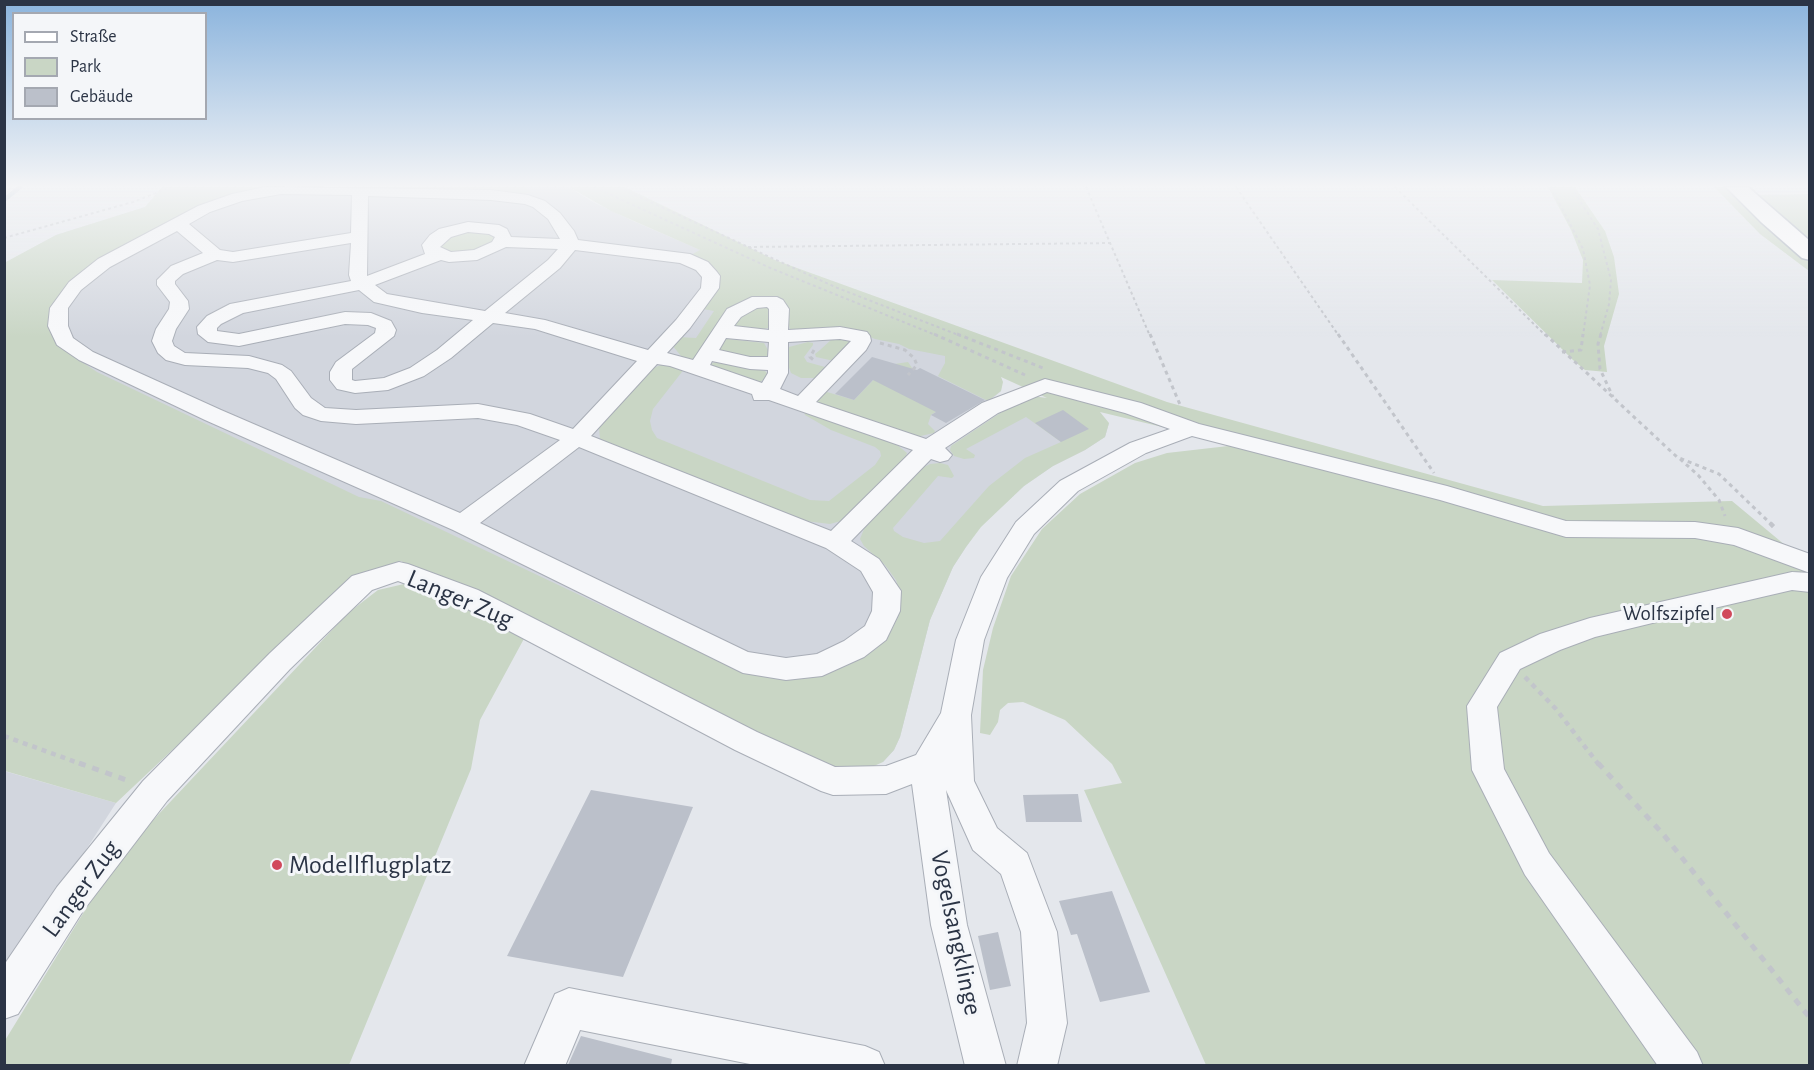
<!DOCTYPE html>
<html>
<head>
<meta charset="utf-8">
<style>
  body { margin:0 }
  #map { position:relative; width:1814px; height:1070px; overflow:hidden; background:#e4e7ec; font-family:"Alegreya Sans",sans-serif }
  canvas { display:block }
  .frame { position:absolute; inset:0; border:6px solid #2b3445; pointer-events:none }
  .legend { position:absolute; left:12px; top:12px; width:195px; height:108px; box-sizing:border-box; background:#f4f6f9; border:2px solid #a4a8b1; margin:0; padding:8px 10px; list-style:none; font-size:18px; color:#2b3445 }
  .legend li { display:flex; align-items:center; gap:12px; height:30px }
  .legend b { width:30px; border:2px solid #a4a8b1 }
</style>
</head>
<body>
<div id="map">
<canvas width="1814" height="1070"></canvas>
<div class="frame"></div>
<ul class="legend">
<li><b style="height:8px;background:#fff"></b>Straße</li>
<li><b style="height:16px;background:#c9d6c5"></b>Park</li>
<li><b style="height:16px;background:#bbc0ca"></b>Gebäude</li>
</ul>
</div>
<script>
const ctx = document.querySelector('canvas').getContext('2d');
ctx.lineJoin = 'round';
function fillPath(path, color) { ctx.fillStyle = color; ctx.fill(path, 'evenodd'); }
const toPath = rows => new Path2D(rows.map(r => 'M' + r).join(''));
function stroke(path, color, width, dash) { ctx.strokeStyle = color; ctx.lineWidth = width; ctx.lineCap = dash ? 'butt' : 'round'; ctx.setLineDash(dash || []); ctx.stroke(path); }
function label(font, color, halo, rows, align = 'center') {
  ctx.font = font + ' "Alegreya Sans",sans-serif'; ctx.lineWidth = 6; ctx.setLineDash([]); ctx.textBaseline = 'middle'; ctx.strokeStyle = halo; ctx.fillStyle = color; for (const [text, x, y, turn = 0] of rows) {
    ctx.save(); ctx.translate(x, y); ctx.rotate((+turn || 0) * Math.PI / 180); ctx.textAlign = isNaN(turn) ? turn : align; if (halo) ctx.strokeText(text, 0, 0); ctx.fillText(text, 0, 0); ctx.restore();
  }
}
const built = toPath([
  [184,187,569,187,591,201,633,221,1002,379,1001,391,985,405,1001,413,1012,405,1109,423,1105,437,1085,450,1053,466,1024,486,980,527,966,547,953,567,930,620,900,737,894,750,883,762,509,614,345,533,101,434,5,263,56,235,145,207],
  [4,771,116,803,5,976,4,976]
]);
const green = toPath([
  [162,187,272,187,240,193,66,287,56,342,67,352,97,372,359,497,381,501,721,662,807,677,830,673,853,663,876,649,890,633,898,617,901,596,896,580,885,565,864,546,860,539,866,524,920,469,930,464,940,463,948,465,954,476,952,478,938,476,893,528,894,531,903,537,924,543,940,541,989,486,1025,458,1061,442,1026,417,966,449,975,455,974,458,964,459,954,456,950,450,951,446,1012,405,1032,396,1047,398,1001,377,1003,382,1001,391,988,401,938,376,945,363,945,356,909,349,899,344,875,339,852,329,833,328,790,331,785,303,775,296,759,296,737,304,730,309,695,360,691,361,681,356,672,345,678,337,696,338,714,311,703,309,713,295,689,256,700,250,611,211,569,187,625,187,775,260,1167,402,1543,506,1732,501,1809,565,1809,1065,1206,1065,1084,790,1122,783,1112,764,1065,720,1023,702,1008,703,1000,710,998,722,990,735,980,733,983,670,993,628,1011,576,1042,529,1080,494,1135,463,1167,453,1237,445,1100,412,1109,423,1105,437,1085,450,1053,466,1024,486,981,527,966,547,953,567,930,620,900,737,894,750,883,762,865,770,825,769,401,561,355,578,116,803,5,771,4,263,56,235,145,207],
  [370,187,526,187,531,192,524,195],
  [1548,187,1575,187,1605,231,1614,257,1619,294,1604,346,1607,372,1585,370,1573,360,1492,280,1582,283,1583,260,1571,230],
  [1714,187,1752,187,1759,195,1809,194,1809,271,1760,234],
  [481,229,496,238,486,248,452,254,437,248,440,238],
  [748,306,771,307,771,327,761,330,734,327,731,323],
  [838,338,851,341,850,344,834,361,816,357,815,354,820,350,832,339],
  [728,339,764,343,768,350,767,357,762,359,718,352,722,340],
  [808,342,813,343,813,345,804,357,807,362,825,367,826,370,820,378,801,378,791,373,788,365,786,351,789,347],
  [715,362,765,371,769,375,759,383,708,365],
  [908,362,940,409,931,415,928,424,935,431,934,433,916,437,818,404,816,401,821,393,827,392,854,400,888,365],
  [661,365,685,368,653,409,650,421,652,430,657,438,810,500,829,501,875,465,881,456,880,451,875,447,831,430,805,415,804,412,896,444,907,453,904,461,857,509,841,521,830,524,805,521,605,443,600,439,599,427,653,368],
  [404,584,434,589,526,635,480,720,471,769,349,1065,5,1065,4,1042,103,881,140,834,348,613,378,590]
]);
const stream = toPath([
  [4,200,20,187]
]);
const building = toPath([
  [872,357,917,370,920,368,985,400,946,423,931,415,936,412,873,380,854,400,835,394],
  [1063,410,1089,429,1061,442,1035,423],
  [591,790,693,807,623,977,507,956],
  [1078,794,1082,822,1026,822,1023,795],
  [1112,891,1150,992,1100,1002,1077,934,1071,935,1059,901],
  [998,932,1011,986,990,990,978,936],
  [581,1036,672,1059,671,1065,568,1065]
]);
const pathFar3 = toPath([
  [594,187,768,267,938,336],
  [618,187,835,287,961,336],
  [1086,187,1150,336],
  [1236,187,1339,336],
  [1395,187,1546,336],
  [1551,187,1583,249,1590,285,1583,336],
  [1571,187,1598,229,1611,280,1609,304,1600,336],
  [4,194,12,187],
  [4,238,133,202,171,187],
  [748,247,1111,243]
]);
const pathFar2 = toPath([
  [934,334,1025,375],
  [957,334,1043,368],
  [1150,334,1181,407],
  [1338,334,1434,473],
  [1545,334,1677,457,1719,474,1771,524],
  [1601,334,1598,344,1600,369,1613,397],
  [880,343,905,350,914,358,917,365,908,375],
  [814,350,810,357,816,362],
  [1562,352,1581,350,1583,334],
  [1680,459,1698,475,1719,500,1725,516]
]);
const pathFar1 = toPath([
  [1770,523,1777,530],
  [1525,677,1556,709,1599,765],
  [4,736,84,765]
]);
const path = toPath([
  [79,763,129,781],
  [1598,763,1663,834,1810,1018]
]);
const minor = toPath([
  [265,187,491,190,528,195,545,201,560,213,574,231,578,240,690,254,708,262,717,272,720,276,719,288,690,328,667,353,693,360,727,309,752,297,777,297,783,300,789,309,788,330,840,327,867,332,870,336,871,341,866,350,816,402,926,439,982,403,1045,379,1141,403,1199,424,1447,486,1566,521,1695,522,1738,528,1810,554,1810,573,1734,545,1695,538,1566,537,1440,500,1192,436,1146,453,1078,491,1034,534,1007,578,984,640,971,715,974,781,997,828,1027,853,1057,932,1067,1023,1057,1066,1017,1066,1027,1023,1021,932,1001,874,973,850,946,790,967,925,1006,1066,965,1066,931,925,912,784,886,794,833,795,821,791,735,750,458,604,398,581,372,590,290,669,167,801,83,911,18,1014,4,1019,4,965,57,887,143,781,270,653,352,576,399,562,408,564,478,590,757,732,835,767,886,766,916,755,941,713,956,640,981,577,1016,522,1060,481,1130,443,1170,429,1125,413,1047,392,998,413,945,448,952,455,948,460,940,462,931,459,851,541,879,559,901,591,900,611,886,640,864,657,822,676,786,680,743,673,453,530,205,420,79,360,57,345,48,326,50,308,69,282,98,259,198,206,232,194,265,187],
  [281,194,352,195,351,233,233,252,220,250,189,224,210,212,242,201,281,194],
  [368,196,491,200,525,204,533,207,548,219,560,239,511,237,507,229,499,225,468,222,439,229,430,235,422,245,425,254,367,276,368,196],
  [177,231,203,253,171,266,157,280,157,285,170,302,169,309,156,329,152,341,158,353,166,360,185,365,248,368,268,373,276,379,295,408,303,415,321,421,356,424,478,418,517,425,560,440,460,513,221,410,93,352,73,338,68,326,68,308,81,290,110,267,177,231],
  [468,232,489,234,495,237,492,242,474,250,451,252,440,247,451,237,468,232],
  [351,243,349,275,351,281,230,304,207,316,197,327,198,334,208,342,239,346,345,324,368,325,376,328,375,333,336,362,330,372,330,380,337,389,355,393,388,390,424,376,451,358,493,323,535,329,637,361,573,429,530,414,478,404,356,410,325,408,311,398,291,371,282,365,249,356,185,353,174,346,172,341,176,329,189,309,188,301,175,284,175,281,183,274,217,260,233,262,351,243],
  [506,247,558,249,548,260,485,311,387,294,375,285,441,260,449,262,477,260,506,247],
  [575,250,680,263,696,270,702,277,701,288,676,320,648,350,545,320,505,313,560,268,575,250],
  [359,290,374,302,422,313,473,320,437,350,410,368,384,378,355,381,352,380,352,369,394,336,396,330,391,321,371,313,345,312,239,334,217,331,217,328,221,324,243,313,359,290],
  [757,308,767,307,769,309,769,330,734,326,741,317,757,308],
  [726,338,769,342,768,357,750,357,719,350,726,338],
  [840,339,851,341,798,396,780,389,788,373,788,342,840,339],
  [712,361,750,369,768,370,768,373,762,383,710,365,712,361],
  [657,364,670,366,752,394,754,400,769,400,913,450,831,531,591,436,657,364],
  [579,447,826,548,861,571,873,592,872,611,865,626,844,641,817,654,786,658,748,652,480,523,579,447],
  [1792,572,1810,573,1810,592,1792,590,1710,609,1595,637,1560,650,1520,669,1497,707,1504,769,1549,853,1697,1052,1703,1066,1658,1066,1525,875,1472,770,1467,706,1500,653,1540,634,1590,618,1792,572],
  [569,988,865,1046,879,1052,885,1066,760,1066,580,1030,565,1066,524,1066,555,994,569,988]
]);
const major = toPath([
  [1726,187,1748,187,1810,241,1810,260,1802,258,1761,222,1726,187]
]);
const markers = [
  [1727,614,6,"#d1495b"],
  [277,865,6,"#d1495b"]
];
const poiNames = [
  ["Wolfszipfel",1715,614]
];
const nearStreetnames = [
  ["Langer Zug",460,599,23],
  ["Langer Zug",81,889,-54],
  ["Vogelsangklinge",956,933,78]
];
const nearPoinames = [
  ["Modellflugplatz",289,865]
];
fillPath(built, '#d2d6de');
fillPath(green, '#c9d6c5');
stroke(stream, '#9fb4cc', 4.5);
fillPath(building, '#bbc0ca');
stroke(minor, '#a9aeb7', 2);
stroke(major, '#a3abb8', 3);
stroke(pathFar3, '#c2c5cb', 2, [3, 3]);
stroke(pathFar2, '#c2c5cb', 3, [4, 4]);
stroke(pathFar1, '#c2c5cb', 4.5, [5, 5]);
stroke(path, '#c2c5cb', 5, [7, 7]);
fillPath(minor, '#f7f8fa');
fillPath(major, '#fff');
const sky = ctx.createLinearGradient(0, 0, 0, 337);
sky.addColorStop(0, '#8bb4dd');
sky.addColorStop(0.55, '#f3f4f6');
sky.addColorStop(1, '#f3f4f600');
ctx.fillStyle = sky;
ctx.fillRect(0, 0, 1814, 337);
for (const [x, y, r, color] of markers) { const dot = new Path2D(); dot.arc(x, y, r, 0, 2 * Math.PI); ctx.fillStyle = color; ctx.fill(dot); stroke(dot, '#f4f6f9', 2); }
label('21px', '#2b3445', '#f4f6f9', poiNames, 'right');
label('26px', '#2b3445', '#f4f6f9', nearStreetnames);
label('26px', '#2b3445', '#f4f6f9', nearPoinames, 'left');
</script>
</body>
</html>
